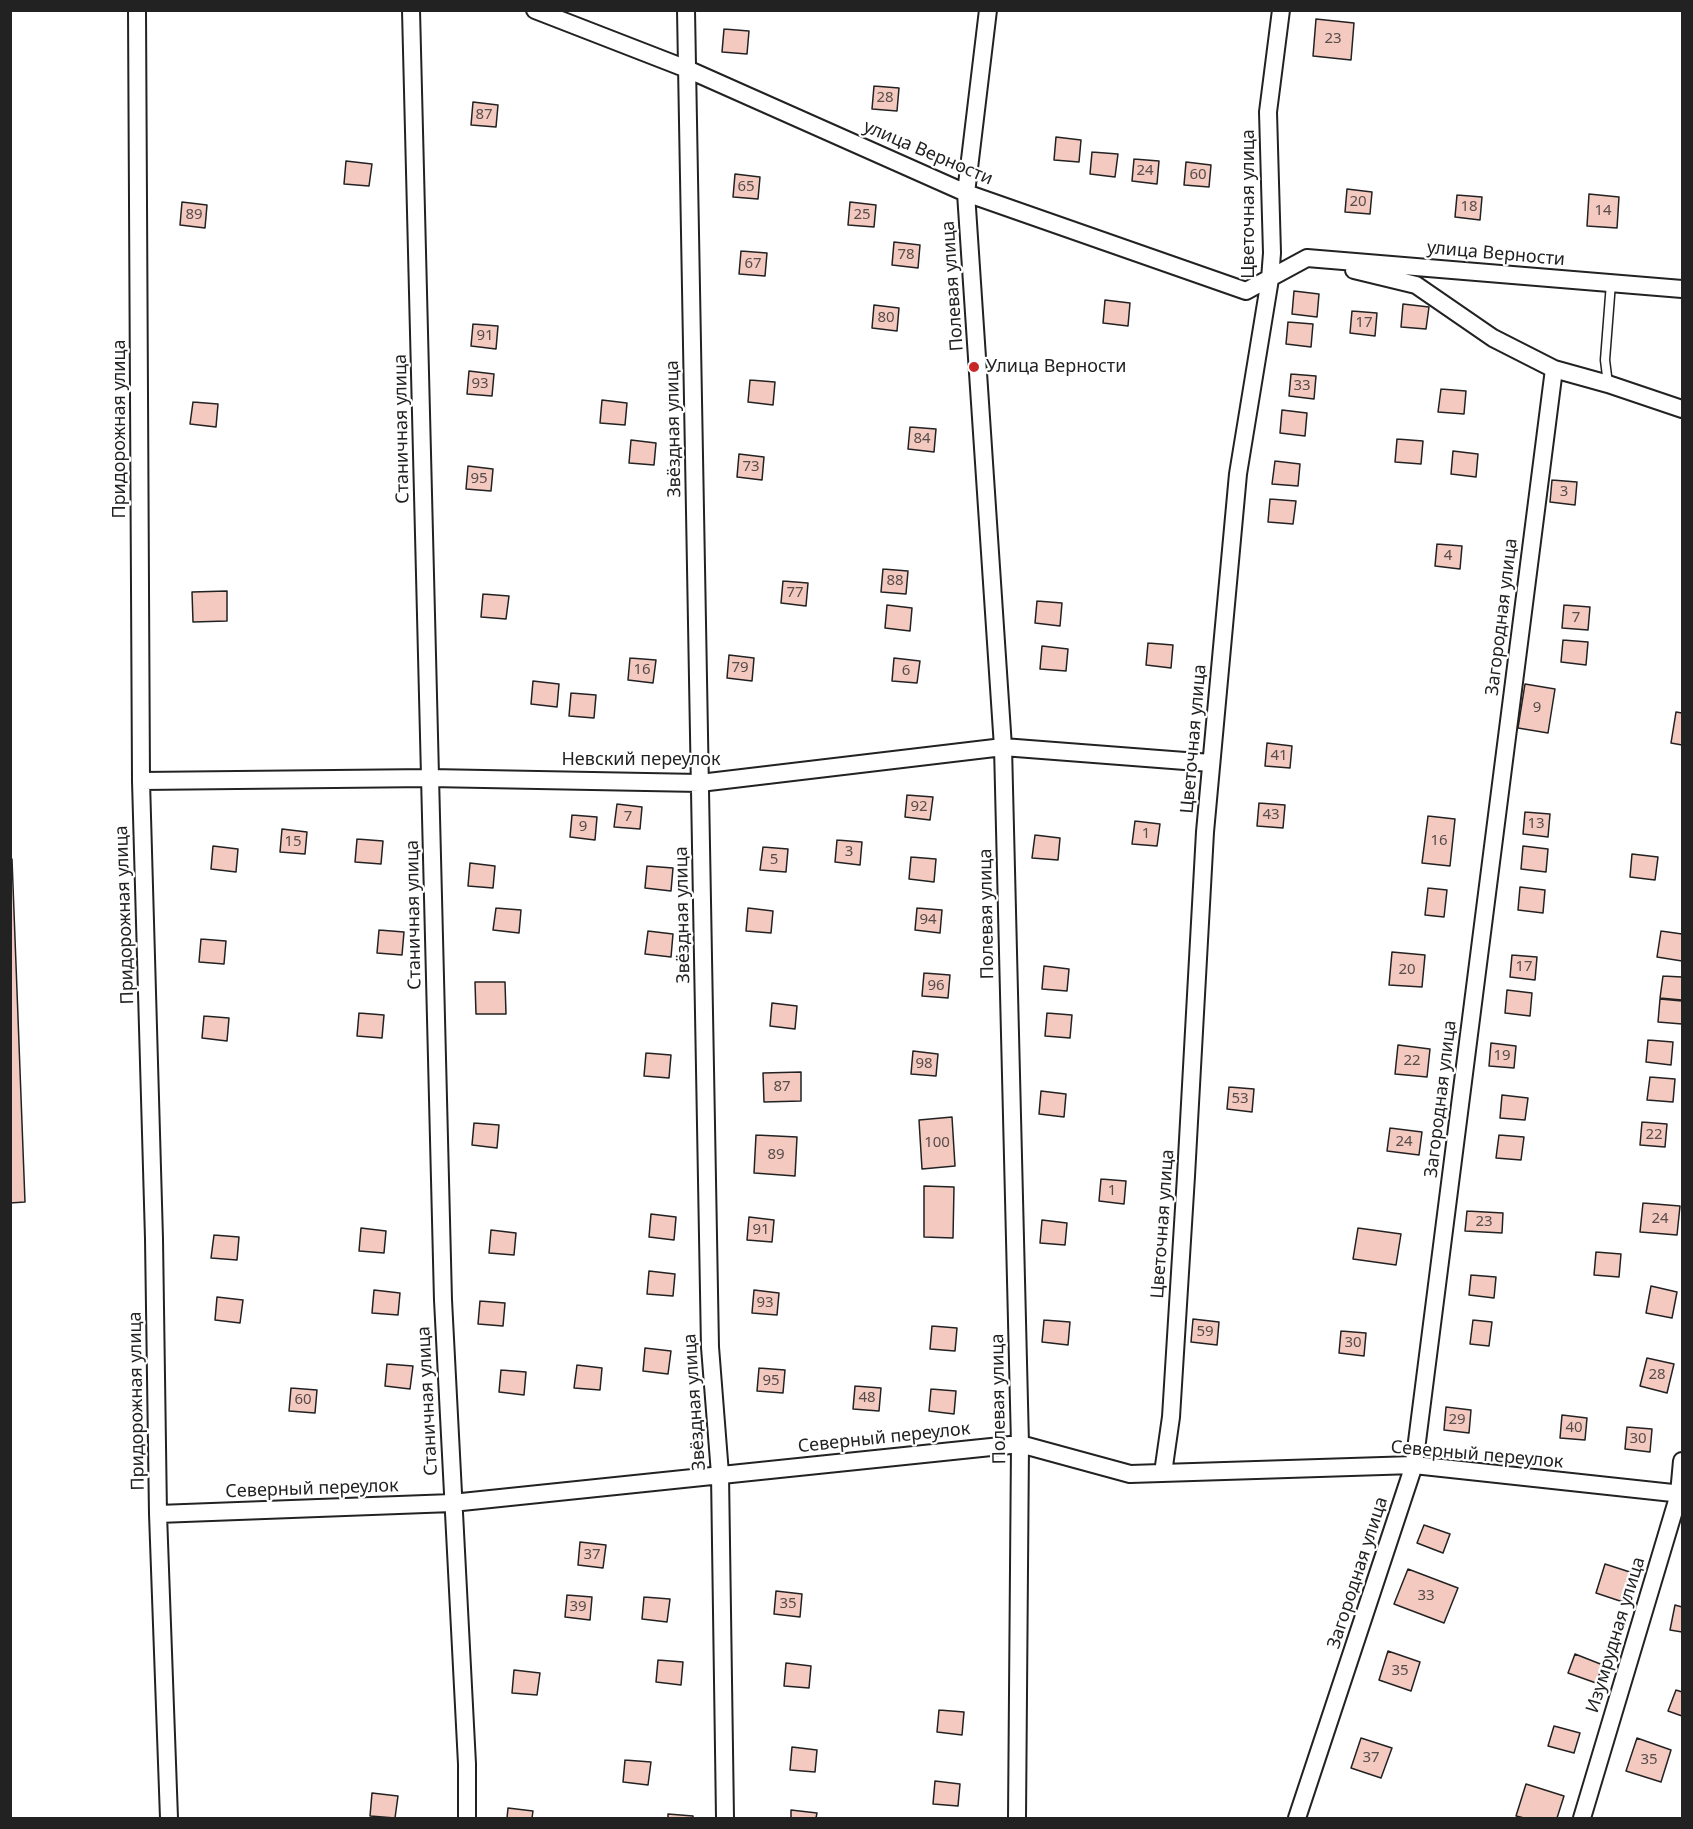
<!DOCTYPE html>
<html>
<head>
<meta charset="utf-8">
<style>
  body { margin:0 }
  #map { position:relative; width:1693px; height:1829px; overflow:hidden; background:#fff; font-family:"Noto Sans",sans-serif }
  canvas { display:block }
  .frame { position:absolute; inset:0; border:12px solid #222; pointer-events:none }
</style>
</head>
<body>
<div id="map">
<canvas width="1693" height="1829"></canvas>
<div class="frame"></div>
</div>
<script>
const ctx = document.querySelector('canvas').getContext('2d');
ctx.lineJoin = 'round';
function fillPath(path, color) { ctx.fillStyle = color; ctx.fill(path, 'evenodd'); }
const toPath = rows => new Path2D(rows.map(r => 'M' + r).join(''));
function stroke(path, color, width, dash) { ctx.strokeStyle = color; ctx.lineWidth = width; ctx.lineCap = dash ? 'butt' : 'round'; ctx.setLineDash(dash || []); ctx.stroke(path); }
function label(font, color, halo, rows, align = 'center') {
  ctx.font = font + ' "Noto Sans",sans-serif'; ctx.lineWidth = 4.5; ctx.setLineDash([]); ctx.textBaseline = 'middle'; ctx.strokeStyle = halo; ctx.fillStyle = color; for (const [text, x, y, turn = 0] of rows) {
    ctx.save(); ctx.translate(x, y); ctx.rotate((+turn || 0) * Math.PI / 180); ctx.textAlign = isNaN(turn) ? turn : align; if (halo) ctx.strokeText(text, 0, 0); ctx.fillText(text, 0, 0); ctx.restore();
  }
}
const building = toPath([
  [1316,19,1354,23,1351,60,1313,56,1316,19],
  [724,29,749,31,747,54,722,52,724,29],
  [874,86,899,88,897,111,872,109,874,86],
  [473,102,498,105,496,127,471,125,473,102],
  [1056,137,1081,140,1079,162,1054,160,1056,137],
  [1092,152,1118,154,1115,177,1090,174,1092,152],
  [1134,159,1159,161,1157,184,1132,181,1134,159],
  [346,161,372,164,369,186,344,184,346,161],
  [1186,162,1211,165,1209,187,1184,185,1186,162],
  [735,174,760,177,758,199,733,197,735,174],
  [1347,189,1372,192,1370,214,1345,212,1347,189],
  [1589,194,1619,197,1617,228,1587,226,1589,194],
  [1457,195,1482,197,1480,220,1455,217,1457,195],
  [182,202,207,205,205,228,180,225,182,202],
  [850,202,876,205,874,227,848,225,850,202],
  [894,242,920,245,918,268,892,265,894,242],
  [741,251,767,253,765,276,739,274,741,251],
  [1294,291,1319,294,1317,317,1292,314,1294,291],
  [1105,300,1130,303,1128,326,1103,323,1105,300],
  [1403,304,1429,307,1426,329,1401,327,1403,304],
  [874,305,899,308,897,331,872,328,874,305],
  [1352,311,1377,313,1375,336,1350,333,1352,311],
  [1288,322,1313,324,1311,347,1286,344,1288,322],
  [473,324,498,326,496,349,471,346,473,324],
  [469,371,494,374,492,396,467,394,469,371],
  [1291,374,1316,376,1314,399,1289,396,1291,374],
  [750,380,775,382,773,405,748,402,750,380],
  [1441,389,1466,391,1464,414,1438,412,1441,389],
  [602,400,627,403,625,425,600,423,602,400],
  [193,402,218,404,216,427,190,424,193,402],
  [1282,410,1307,413,1305,436,1280,433,1282,410],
  [910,427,936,429,934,452,908,449,910,427],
  [1397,439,1423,441,1421,464,1395,462,1397,439],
  [631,440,656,443,654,465,629,463,631,440],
  [1453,451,1478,454,1476,477,1451,474,1453,451],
  [739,454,764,457,762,480,737,477,739,454],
  [1275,461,1300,464,1298,486,1272,484,1275,461],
  [468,466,493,469,491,491,466,489,468,466],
  [1552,480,1577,482,1575,505,1550,502,1552,480],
  [1270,499,1296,501,1293,524,1268,522,1270,499],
  [1437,544,1462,546,1460,569,1435,566,1437,544],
  [883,569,908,571,906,594,881,592,883,569],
  [783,581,808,583,806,606,781,603,783,581],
  [227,591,227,621,193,622,192,592,227,591],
  [483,594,509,596,506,619,481,617,483,594],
  [1037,601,1062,603,1060,626,1035,623,1037,601],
  [887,605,912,608,910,631,885,628,887,605],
  [1564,605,1590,607,1588,630,1562,628,1564,605],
  [1563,640,1588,642,1586,665,1561,662,1563,640],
  [1148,643,1173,645,1171,668,1146,665,1148,643],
  [1042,646,1068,649,1066,671,1040,669,1042,646],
  [729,655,754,658,752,681,727,678,729,655],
  [630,658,656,660,653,683,628,680,630,658],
  [894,658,920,661,917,683,892,681,894,658],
  [533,681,559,684,557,707,531,704,533,681],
  [1525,684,1555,689,1548,733,1518,728,1525,684],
  [571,693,596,695,594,718,569,716,571,693],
  [1676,712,1682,713,1682,745,1671,743,1676,712],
  [1267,743,1292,746,1290,768,1265,766,1267,743],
  [907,795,933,797,930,820,905,817,907,795],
  [1259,803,1285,805,1283,828,1257,826,1259,803],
  [617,804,642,807,640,829,614,827,617,804],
  [1525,812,1550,814,1548,837,1523,834,1525,812],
  [572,815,597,817,595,840,570,837,572,815],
  [1428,816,1455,819,1450,866,1422,863,1428,816],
  [1135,821,1160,824,1157,846,1132,844,1135,821],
  [282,829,307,832,305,854,280,852,282,829],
  [1035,835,1060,838,1058,860,1032,858,1035,835],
  [357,839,383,841,381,864,355,862,357,839],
  [837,840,862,842,860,865,835,862,837,840],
  [213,846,238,849,236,872,211,869,213,846],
  [1523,846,1548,849,1546,872,1521,869,1523,846],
  [763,847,788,849,786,872,760,870,763,847],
  [1632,854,1658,857,1655,880,1630,877,1632,854],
  [911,857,936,859,934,882,909,879,911,857],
  [10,859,12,859,25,1202,10,1203,10,859],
  [470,863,495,866,493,888,468,886,470,863],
  [647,866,673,868,671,891,645,888,647,866],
  [1520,887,1545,890,1543,913,1518,910,1520,887],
  [1428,888,1447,890,1444,917,1425,915,1428,888],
  [496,908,521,910,519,933,493,930,496,908],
  [748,908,773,911,771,933,746,931,748,908],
  [917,908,942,910,940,933,915,930,917,908],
  [379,930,404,932,402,955,377,953,379,930],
  [648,931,673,934,671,957,645,954,648,931],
  [1661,931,1682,934,1682,961,1657,957,1661,931],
  [201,939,226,941,224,964,199,962,201,939],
  [1392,952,1425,955,1422,987,1389,985,1392,952],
  [1512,955,1537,957,1535,980,1510,977,1512,955],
  [1044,966,1069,969,1067,991,1042,989,1044,966],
  [924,973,950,975,948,998,922,996,924,973],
  [1663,976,1682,977,1682,1000,1660,998,1663,976],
  [475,982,505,982,506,1014,476,1014,475,982],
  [1507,990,1532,993,1530,1016,1505,1013,1507,990],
  [1660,999,1682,1001,1682,1024,1658,1022,1660,999],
  [772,1003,797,1006,795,1029,770,1026,772,1003],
  [359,1013,384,1015,382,1038,357,1036,359,1013],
  [1047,1013,1072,1015,1070,1038,1045,1036,1047,1013],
  [204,1016,229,1018,227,1041,202,1038,204,1016],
  [1648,1040,1673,1042,1671,1065,1646,1062,1648,1040],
  [1491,1043,1516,1046,1514,1068,1489,1066,1491,1043],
  [1398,1045,1430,1049,1427,1077,1395,1074,1398,1045],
  [913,1051,938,1054,936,1076,911,1074,913,1051],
  [646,1053,671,1055,669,1078,644,1076,646,1053],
  [801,1072,801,1101,764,1102,763,1073,801,1072],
  [1650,1077,1675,1079,1673,1102,1647,1100,1650,1077],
  [1229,1087,1254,1089,1252,1112,1227,1109,1229,1087],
  [1041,1091,1066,1094,1064,1117,1039,1114,1041,1091],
  [1502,1095,1528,1098,1525,1120,1500,1118,1502,1095],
  [952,1117,955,1166,922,1169,919,1120,952,1117],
  [1642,1122,1667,1124,1665,1147,1640,1145,1642,1122],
  [474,1123,499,1125,497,1148,472,1145,474,1123],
  [1390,1128,1422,1132,1419,1155,1387,1151,1390,1128],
  [756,1135,797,1137,795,1176,754,1173,756,1135],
  [1499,1135,1524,1137,1521,1160,1496,1158,1499,1135],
  [1101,1179,1126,1181,1124,1204,1099,1201,1101,1179],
  [924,1186,954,1187,953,1238,924,1237,924,1186],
  [1643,1203,1680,1206,1677,1235,1640,1232,1643,1203],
  [1467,1211,1503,1213,1502,1233,1465,1231,1467,1211],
  [651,1214,676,1217,674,1240,649,1237,651,1214],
  [749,1217,774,1220,772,1242,747,1240,749,1217],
  [1042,1220,1067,1223,1065,1245,1040,1243,1042,1220],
  [361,1228,386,1231,384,1253,359,1251,361,1228],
  [1358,1228,1401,1234,1396,1265,1353,1259,1358,1228],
  [491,1230,516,1233,514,1255,489,1253,491,1230],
  [214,1235,239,1237,237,1260,211,1258,214,1235],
  [1596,1252,1621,1254,1619,1277,1594,1275,1596,1252],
  [649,1271,675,1274,673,1296,647,1294,649,1271],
  [1471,1275,1496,1277,1494,1298,1469,1295,1471,1275],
  [1651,1286,1677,1292,1672,1318,1646,1313,1651,1286],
  [374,1290,400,1293,398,1315,372,1313,374,1290],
  [754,1290,779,1293,777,1315,752,1313,754,1290],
  [217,1297,243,1300,240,1323,215,1320,217,1297],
  [480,1301,505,1303,503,1326,478,1324,480,1301],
  [1193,1319,1219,1322,1217,1345,1191,1342,1193,1319],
  [1044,1320,1070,1322,1068,1345,1042,1342,1044,1320],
  [1473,1320,1492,1322,1489,1346,1470,1344,1473,1320],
  [932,1326,957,1328,955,1351,930,1349,932,1326],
  [1341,1331,1366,1333,1364,1356,1339,1353,1341,1331],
  [645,1348,671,1351,668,1374,643,1371,645,1348],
  [1647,1358,1674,1364,1667,1393,1640,1386,1647,1358],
  [387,1364,413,1366,410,1389,385,1386,387,1364],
  [577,1365,602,1368,600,1390,574,1388,577,1365],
  [759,1368,785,1370,783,1393,757,1391,759,1368],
  [501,1370,526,1372,524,1395,499,1392,501,1370],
  [855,1386,881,1388,879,1411,853,1409,855,1386],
  [291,1388,317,1390,315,1413,289,1411,291,1388],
  [931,1389,956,1391,954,1414,929,1411,931,1389],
  [1446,1407,1471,1410,1469,1433,1444,1430,1446,1407],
  [1562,1415,1587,1418,1585,1440,1560,1438,1562,1415],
  [1627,1427,1652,1429,1650,1452,1625,1449,1627,1427],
  [1424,1525,1450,1534,1443,1553,1417,1543,1424,1525],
  [580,1542,606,1545,603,1568,578,1565,580,1542],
  [1605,1564,1633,1573,1623,1602,1596,1593,1605,1564],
  [1408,1569,1458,1588,1444,1623,1394,1604,1408,1569],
  [776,1591,802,1594,800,1617,774,1614,776,1591],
  [567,1595,592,1597,590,1620,565,1617,567,1595],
  [644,1597,670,1599,667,1622,642,1619,644,1597],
  [1675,1605,1682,1607,1682,1632,1670,1630,1675,1605],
  [1388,1651,1420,1662,1411,1691,1379,1680,1388,1651],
  [1575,1654,1603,1665,1596,1683,1568,1673,1575,1654],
  [658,1660,683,1662,681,1685,656,1682,658,1660],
  [786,1663,811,1666,809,1688,784,1686,786,1663],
  [514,1670,540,1673,537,1695,512,1693,514,1670],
  [1676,1690,1682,1692,1682,1716,1668,1711,1676,1690],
  [939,1710,964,1712,962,1735,937,1732,939,1710],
  [1554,1726,1580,1733,1574,1753,1548,1746,1554,1726],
  [1361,1738,1392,1748,1381,1778,1351,1768,1361,1738],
  [1637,1738,1671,1750,1661,1782,1626,1771,1637,1738],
  [792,1747,817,1750,815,1772,790,1770,792,1747],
  [625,1760,651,1762,648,1785,623,1782,625,1760],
  [935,1781,960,1784,958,1806,933,1804,935,1781],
  [1526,1784,1564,1796,1557,1818,1524,1818,1516,1816,1526,1784],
  [372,1793,398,1796,395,1818,370,1816,372,1793],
  [508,1808,533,1811,532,1818,507,1818,508,1808],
  [791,1810,817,1813,816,1818,791,1818,791,1810],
  [668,1814,693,1816,693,1818,668,1818,668,1814]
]);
const service = toPath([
  [1608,384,1605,360,1611,283]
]);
const minor = toPath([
  [137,10,141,781,154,1239,158,1514,169,1818],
  [411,10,443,1300,467,1764,467,1818],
  [535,10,687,69,966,193,1246,291,1307,258,1682,289],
  [686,10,710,1347,720,1474,725,1818],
  [988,10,966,193,1003,747,1020,1444,1017,1818],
  [1354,270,1416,285,1493,338,1554,369,1608,384,1682,409],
  [141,781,430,778,700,783,1003,747,1211,763],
  [1163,1473,1171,1417,1186,1176,1205,832,1238,474,1270,279,1272,253,1268,112,1281,10],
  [158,1514,452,1503,1020,1444,1130,1474,1414,1465,1682,1494],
  [1297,1818,1414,1465,1554,369],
  [1582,1818,1679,1494,1682,1461]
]);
const markers = [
  [974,367,6,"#c62828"]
];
const numberNames = [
  ["23",1333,39],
  ["28",885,98],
  ["87",484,115],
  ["24",1145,171],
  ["60",1198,175],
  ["65",746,187],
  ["20",1358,202],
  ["18",1469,207],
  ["14",1603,211],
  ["89",194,215],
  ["25",862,215],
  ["78",906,255],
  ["67",753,264],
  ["80",886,318],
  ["17",1364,323],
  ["91",485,336],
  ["93",480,384],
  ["33",1302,386],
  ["84",922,439],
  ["73",751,467],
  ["95",479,479],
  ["3",1564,492],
  ["4",1448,556],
  ["88",895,581],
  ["77",795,593],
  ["7",1576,618],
  ["79",740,668],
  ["16",642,670],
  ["6",906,671],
  ["9",1537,708],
  ["41",1279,756],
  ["92",919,807],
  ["43",1271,815],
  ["7",628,817],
  ["13",1536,824],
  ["9",583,827],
  ["1",1146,834],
  ["16",1439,841],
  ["15",293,842],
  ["3",849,852],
  ["5",774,860],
  ["94",928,920],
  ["17",1524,967],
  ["20",1407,970],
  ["96",936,986],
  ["19",1502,1056],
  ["22",1412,1061],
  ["98",924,1064],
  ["87",782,1087],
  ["53",1240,1099],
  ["22",1654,1135],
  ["24",1404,1142],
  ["100",937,1143],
  ["89",776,1155],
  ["1",1112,1191],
  ["24",1660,1219],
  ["23",1484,1222],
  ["91",761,1230],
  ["93",765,1303],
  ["59",1205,1332],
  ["30",1353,1343],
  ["28",1657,1375],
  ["95",771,1381],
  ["48",867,1398],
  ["60",303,1400],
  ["29",1457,1420],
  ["40",1574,1428],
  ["30",1638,1439],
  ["37",592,1555],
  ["33",1426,1596],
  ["35",788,1604],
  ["39",578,1607],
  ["35",1400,1671],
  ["37",1371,1758],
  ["35",1649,1760]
];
const streetNames = [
  ["улица Верности",928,153,23],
  ["Цветочная улица",1249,204,-90],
  ["улица Верности",1496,254,5],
  ["Полевая улица",953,286,-94],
  ["Придорожная улица",120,429,-90],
  ["Станичная улица",402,429,-91],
  ["Звёздная улица",674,429,-91],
  ["Загородная улица",1502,617,-83],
  ["Цветочная улица",1194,739,-85],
  ["Невский переулок",641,760],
  ["Полевая улица",987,914,-91],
  ["Придорожная улица",125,915,-92],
  ["Станичная улица",414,915,-91],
  ["Звёздная улица",683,915,-91],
  ["Загородная улица",1441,1099,-83],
  ["Цветочная улица",1163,1224,-86],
  ["Полевая улица",999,1399,-91],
  ["Придорожная улица",137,1401,-91],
  ["Станичная улица",428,1401,-93],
  ["Звёздная улица",695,1402,-94],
  ["Северный переулок",884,1438,-6],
  ["Северный переулок",1477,1455,5],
  ["Северный переулок",312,1489,-2],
  ["Загородная улица",1358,1573,-72],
  ["Изумрудная улица",1616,1635,-73]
];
const poiNames = [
  ["Улица Верности",986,367]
];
fillPath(building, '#f3c9c0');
stroke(building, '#222', 1.5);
stroke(service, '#222', 11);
stroke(minor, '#222', 20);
stroke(service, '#fff', 8);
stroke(minor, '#fff', 16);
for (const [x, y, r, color] of markers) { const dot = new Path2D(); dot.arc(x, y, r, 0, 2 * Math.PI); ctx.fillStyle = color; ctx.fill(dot); stroke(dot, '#fff', 2); }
label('15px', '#564c4a', null, numberNames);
label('18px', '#222', '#fff', streetNames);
label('18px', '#222', '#fff', poiNames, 'left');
</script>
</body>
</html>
